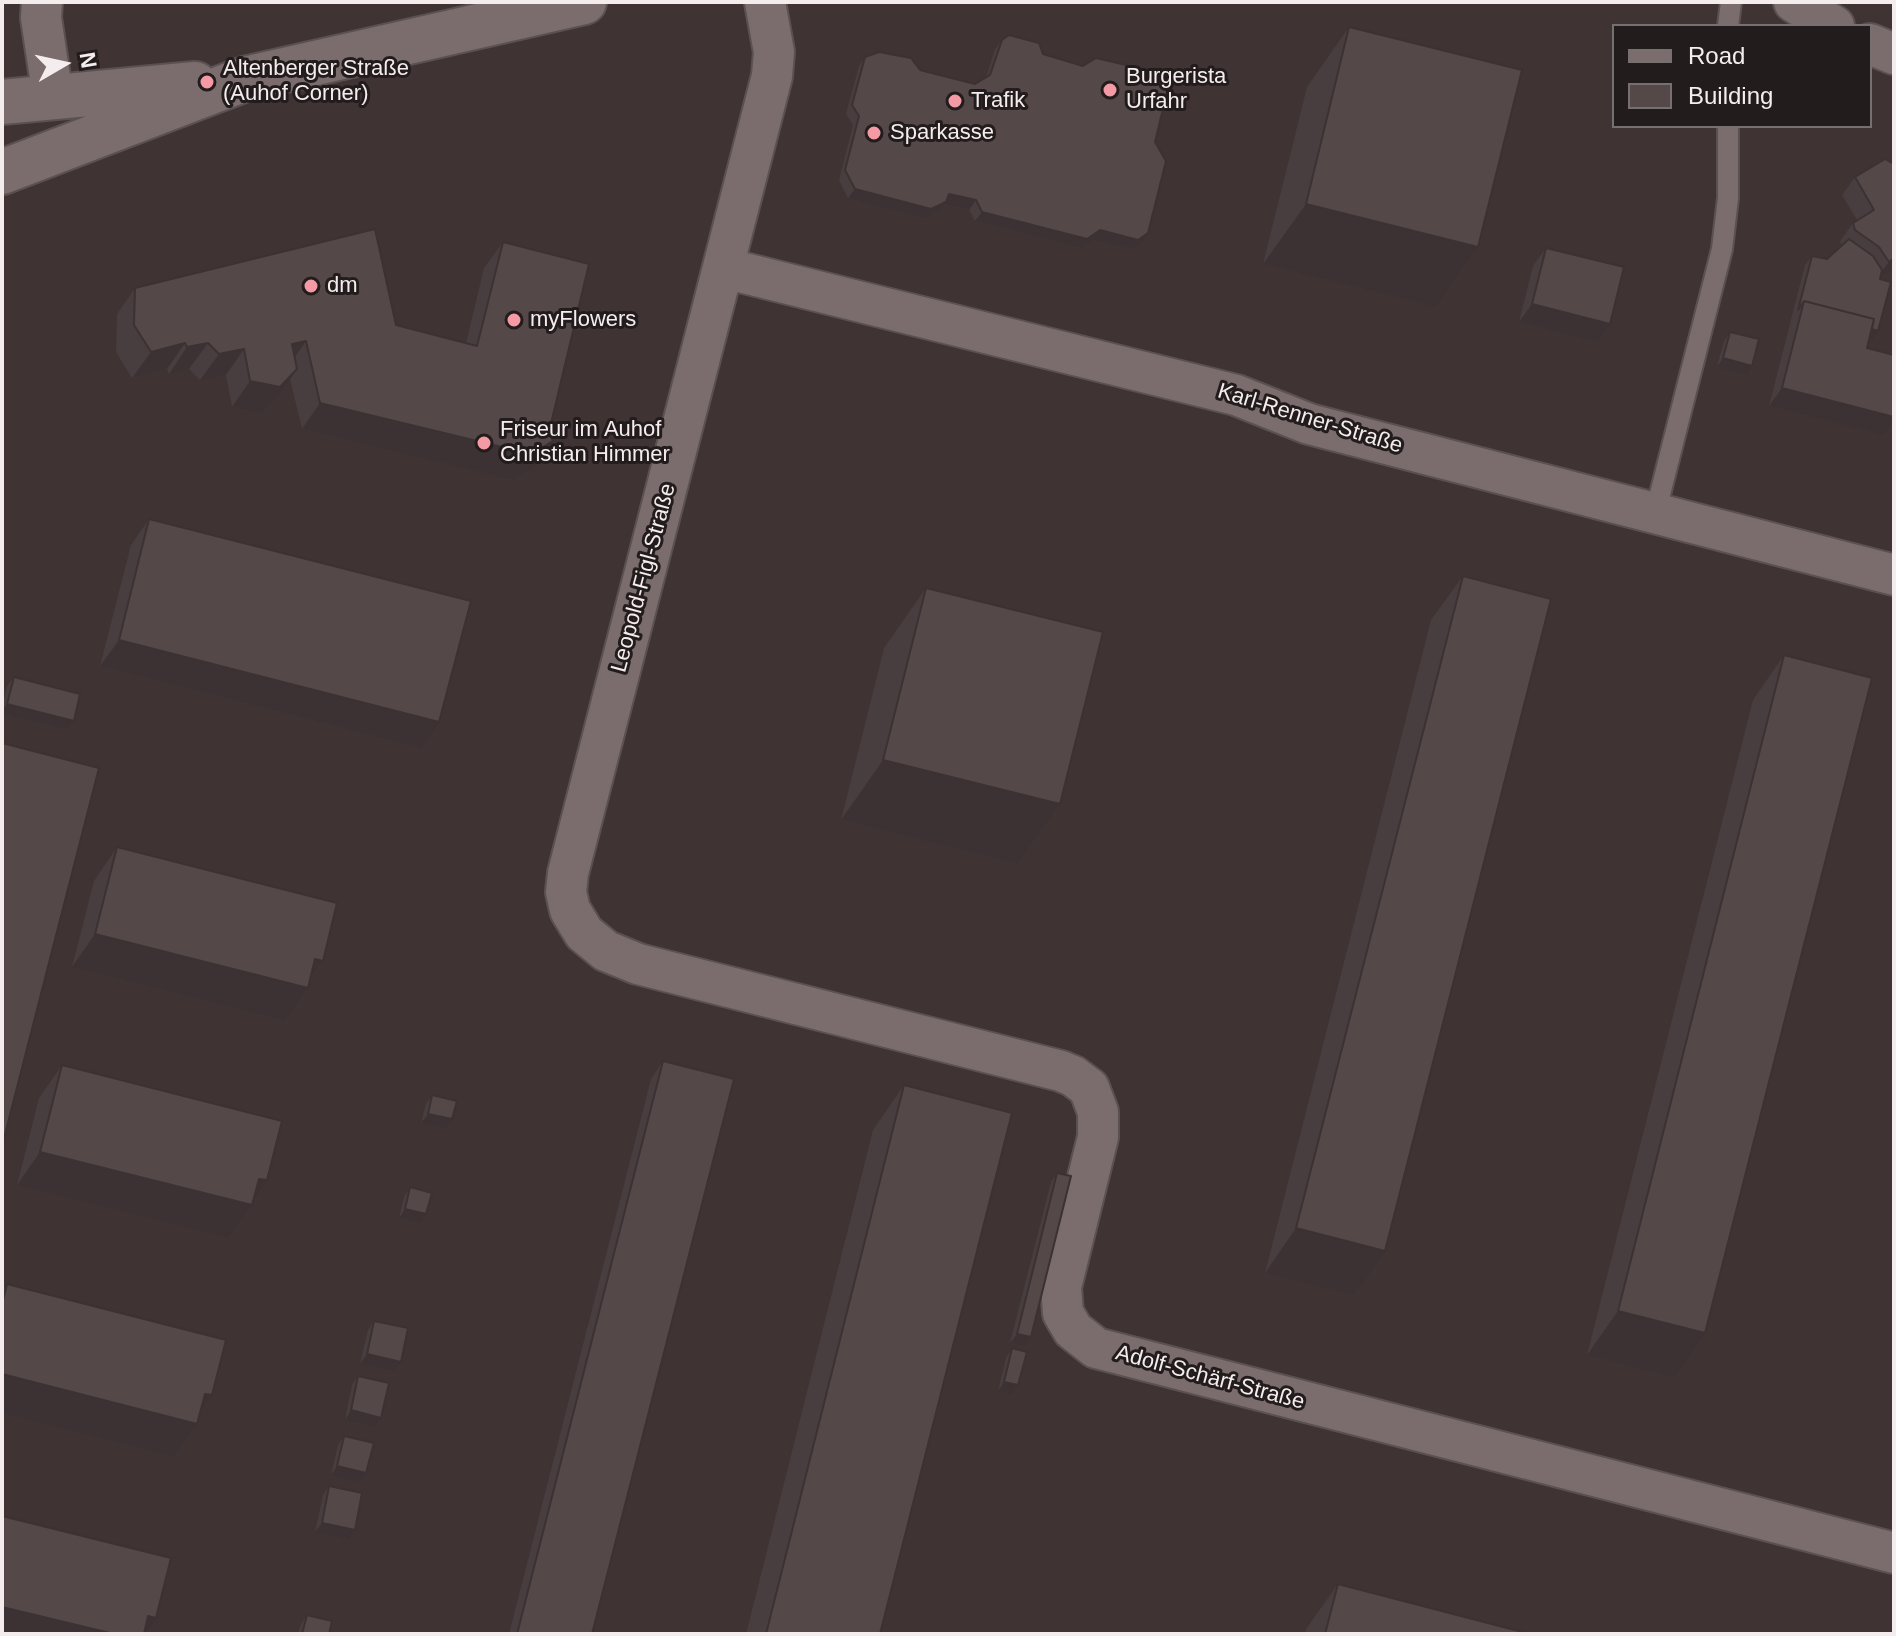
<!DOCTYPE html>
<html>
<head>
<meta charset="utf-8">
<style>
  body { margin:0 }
  #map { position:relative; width:1896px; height:1636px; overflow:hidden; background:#3f3334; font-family:Arial,sans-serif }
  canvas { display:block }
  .frame { position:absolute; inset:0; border:4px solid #f5eded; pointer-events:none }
  .legend { position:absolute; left:1612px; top:24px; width:260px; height:104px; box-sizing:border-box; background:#221c1d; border:2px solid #767070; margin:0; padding:10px 14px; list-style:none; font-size:24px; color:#f5eded }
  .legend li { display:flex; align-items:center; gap:16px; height:40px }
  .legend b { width:40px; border:2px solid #767070 }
  .north { position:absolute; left:24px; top:24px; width:80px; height:80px; -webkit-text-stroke:6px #221c1d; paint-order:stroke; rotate:81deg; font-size:22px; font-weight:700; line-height:32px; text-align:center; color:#f5eded }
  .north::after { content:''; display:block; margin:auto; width:28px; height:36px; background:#f5eded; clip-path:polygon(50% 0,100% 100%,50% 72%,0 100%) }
</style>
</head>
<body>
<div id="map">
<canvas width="1896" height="1636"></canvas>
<div class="frame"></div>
<ul class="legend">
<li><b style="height:10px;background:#7b6d6e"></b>Road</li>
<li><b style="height:22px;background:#554849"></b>Building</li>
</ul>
<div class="north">N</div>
</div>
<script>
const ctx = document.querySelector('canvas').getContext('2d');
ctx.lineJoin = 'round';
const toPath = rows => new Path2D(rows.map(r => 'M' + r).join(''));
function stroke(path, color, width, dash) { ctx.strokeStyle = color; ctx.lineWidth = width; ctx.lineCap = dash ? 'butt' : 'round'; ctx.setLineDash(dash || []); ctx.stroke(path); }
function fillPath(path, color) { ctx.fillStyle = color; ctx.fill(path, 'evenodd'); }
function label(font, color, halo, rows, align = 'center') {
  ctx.font = font + ' Arial,sans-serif'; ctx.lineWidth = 6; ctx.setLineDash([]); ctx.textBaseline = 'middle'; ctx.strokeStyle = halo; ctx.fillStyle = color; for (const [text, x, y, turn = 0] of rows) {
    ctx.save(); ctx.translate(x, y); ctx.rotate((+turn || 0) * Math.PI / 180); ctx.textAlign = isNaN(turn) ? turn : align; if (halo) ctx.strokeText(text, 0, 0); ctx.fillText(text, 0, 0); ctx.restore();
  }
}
const service = toPath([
  [1728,26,1731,2],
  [1655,514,1722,249,1728,198,1728,126]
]);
const minor = toPath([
  [42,2,41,18,53,97],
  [765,2,774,52,772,76,568,873,566,892,570,910,584,933,606,951,638,964,1061,1071,1073,1076,1089,1088,1098,1112,1098,1137,1061,1287,1063,1313,1073,1330,1096,1348,1894,1553],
  [1794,2,1834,26],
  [1870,44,1894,54],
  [724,268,1236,395,1309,424,1894,575]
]);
const tertiary = toPath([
  [2,102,195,84],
  [2,172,245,79,584,2]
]);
const wall = toPath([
  [1349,27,1478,247,1436,307,1263,264,1307,87],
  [1002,40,1043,54,1155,142,1148,233,1142,243,1132,249,1093,240,1081,248,975,221,969,210,944,204,939,211,924,218,848,198,839,180,853,125,846,114,859,66,865,57,975,84,986,78,995,49],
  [1894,164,1894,269,1880,277,1872,340,1869,339,1867,348,1883,435,1769,406,1805,265,1812,256,1827,259,1842,246,1840,241,1853,223,1857,220,1842,195,1855,177],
  [503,242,549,432,553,441,535,467,513,480,302,429,290,379,279,396,261,414,232,407,226,375,200,380,189,369,169,374,167,369,132,378,116,352,117,314,135,288,396,325,466,343,484,268],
  [1546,248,1610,324,1598,342,1519,322,1533,266],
  [1730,332,1746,375,1717,367,1724,341],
  [149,519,421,748,100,666,131,545],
  [1463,576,1354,1295,1265,1273,1431,620],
  [926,588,1060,804,1018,864,841,820,884,648],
  [1784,655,1674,1378,1587,1355,1753,700],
  [14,677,74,721,67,730,2,714,2,707,7,686],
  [117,847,323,961,311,978,308,988,285,1021,72,967,94,881],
  [663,1061,592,1634,509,1634,651,1079],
  [62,1065,254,1199,252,1205,229,1238,17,1185,39,1098],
  [904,1085,880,1634,746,1634,873,1130],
  [432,1095,452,1119,446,1129,421,1123,426,1104],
  [1057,1173,1031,1337,1024,1346,1010,1343,1051,1182],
  [410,1187,420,1223,399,1218,404,1197],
  [7,1284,212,1395,200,1412,197,1424,174,1457,2,1413,2,1291],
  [374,1321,394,1371,360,1364,368,1330],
  [1012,1348,1018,1385,1012,1395,998,1391,1006,1358],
  [358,1376,381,1418,375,1427,345,1420,352,1385],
  [344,1436,360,1483,331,1475,338,1445],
  [329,1486,348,1539,315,1532,323,1495],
  [1338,1584,1530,1634,1305,1634,1306,1629],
  [307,1615,329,1634,298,1634,301,1624]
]);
const shadedWall = toPath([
  [855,189,949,194,976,200,969,210,944,204,939,211,924,218,848,198],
  [1306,204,1478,247,1436,307,1263,264],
  [982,212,1100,230,1148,233,1142,243,1132,249,1093,240,1081,248,975,221],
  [1894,258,1894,269,1876,279,1889,262],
  [1532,304,1610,324,1598,342,1519,322],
  [1801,311,1878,331,1872,340,1799,321],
  [306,341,288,367,292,344],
  [185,343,167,369,132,378,151,352],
  [208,343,189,369,169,374,187,347],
  [244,349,226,375,200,380,219,354],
  [1723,358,1752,366,1746,375,1717,367],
  [297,369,279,396,261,414,232,407,250,381],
  [1782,388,1894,417,1894,419,1883,435,1769,406],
  [320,403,553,441,535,467,513,480,302,429],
  [119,640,439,722,421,748,100,666],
  [7,704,74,721,67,730,2,714,2,711],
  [883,760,1060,804,1018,864,841,820],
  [95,934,315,959,323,961,304,987,308,988,285,1021,72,967],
  [428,1114,452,1119,446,1129,421,1123],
  [40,1152,259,1179,267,1180,250,1205,252,1205,229,1238,17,1185],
  [405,1209,426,1214,420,1223,399,1218],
  [1296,1228,1385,1251,1354,1295,1265,1273],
  [1618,1311,1705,1333,1674,1378,1587,1355],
  [1017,1334,1031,1337,1024,1346,1010,1343],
  [367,1354,401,1362,394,1371,360,1364],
  [2,1374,205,1394,212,1395,193,1423,197,1424,174,1457,2,1413],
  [1004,1382,1018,1385,1012,1395,998,1391],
  [351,1410,381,1418,375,1427,345,1420],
  [337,1466,366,1473,360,1483,331,1475],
  [322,1523,355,1530,348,1539,315,1532],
  [2,1607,114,1634,2,1634],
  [148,1616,156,1618,145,1634,135,1634]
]);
const building = toPath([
  [1349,27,1522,70,1478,247,1306,204,1349,27],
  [1009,35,1039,43,1043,54,1083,66,1096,58,1156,72,1168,88,1155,142,1166,161,1148,233,1138,240,1100,230,1087,239,982,212,976,200,949,194,946,202,931,209,855,189,845,170,859,116,852,105,865,57,879,52,911,58,920,70,975,84,990,75,1002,40,1009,35],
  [1885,159,1894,164,1894,258,1889,262,1879,247,1855,230,1853,223,1874,210,1855,177,1885,159],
  [375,229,396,325,477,346,503,242,589,264,549,432,553,441,531,454,320,403,306,341,292,344,297,369,280,387,250,381,244,349,219,354,208,343,187,347,185,343,151,352,134,325,135,288,375,229],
  [1849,239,1873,256,1882,270,1880,279,1891,282,1878,331,1872,329,1874,319,1804,301,1798,310,1812,256,1827,259,1849,239],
  [1546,248,1624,267,1610,324,1532,304,1546,248],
  [1804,301,1874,319,1867,348,1894,355,1894,417,1782,388,1804,301],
  [1730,332,1759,339,1752,366,1723,358,1730,332],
  [149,519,471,601,439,722,119,640,149,519],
  [1463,576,1551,599,1385,1251,1296,1228,1463,576],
  [926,588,1103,632,1060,804,883,760,926,588],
  [1784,655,1872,678,1705,1333,1618,1311,1784,655],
  [14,677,80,694,74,721,7,704,14,677],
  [2,743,99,768,2,1146,2,743],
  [117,847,337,903,323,961,315,959,308,988,95,934,117,847],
  [663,1061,734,1079,592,1634,517,1634,663,1061],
  [62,1065,282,1121,267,1180,259,1179,252,1205,40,1152,62,1065],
  [904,1085,1012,1113,880,1634,766,1634,904,1085],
  [432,1095,457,1101,452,1119,428,1114,432,1095],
  [1057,1173,1071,1176,1031,1337,1017,1334,1057,1173],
  [410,1187,432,1193,426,1214,405,1209,410,1187],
  [7,1284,226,1340,212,1395,205,1394,197,1424,2,1374,2,1304,7,1284],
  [374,1321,408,1328,401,1362,367,1354,374,1321],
  [1012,1348,1027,1352,1018,1385,1004,1382,1012,1348],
  [358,1376,389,1383,381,1418,351,1410,358,1376],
  [344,1436,374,1443,366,1473,337,1466,344,1436],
  [329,1486,362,1493,355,1530,322,1523,329,1486],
  [2,1516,171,1558,156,1618,148,1616,144,1634,114,1634,2,1607,2,1516],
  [1338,1584,1530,1634,1325,1634,1338,1584],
  [307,1615,332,1621,329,1634,302,1634,307,1615]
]);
const markers = [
  [207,82,8,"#f49aa5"],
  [1110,90,8,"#f49aa5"],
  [955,101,8,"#f49aa5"],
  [874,133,8,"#f49aa5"],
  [311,286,8,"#f49aa5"],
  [514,320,8,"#f49aa5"],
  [484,443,8,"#f49aa5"]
];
const poiNames = [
  ["Altenberger Straße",223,69],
  ["(Auhof Corner)",223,94],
  ["Burgerista",1126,77],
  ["Urfahr",1126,102],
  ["Trafik",971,101],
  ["Sparkasse",890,133],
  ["dm",327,286],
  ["myFlowers",530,320],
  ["Friseur im Auhof",500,430],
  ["Christian Himmer",500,455]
];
const streetNames = [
  ["Karl-Renner-Straße",1310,419,17],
  ["Leopold-Figl-Straße",644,578,-75],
  ["Adolf-Schärf-Straße",1210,1378,15]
];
stroke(service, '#5b5152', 24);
stroke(minor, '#5b5152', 44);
stroke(tertiary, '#5b5152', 48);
stroke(service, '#7b6d6e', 20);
stroke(minor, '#7b6d6e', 40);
stroke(tertiary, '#7b6d6e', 44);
fillPath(wall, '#493e3f');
fillPath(shadedWall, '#3c3233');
fillPath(building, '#554849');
stroke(building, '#3c3233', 2);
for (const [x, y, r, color] of markers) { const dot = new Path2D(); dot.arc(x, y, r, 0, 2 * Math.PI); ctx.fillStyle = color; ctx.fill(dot); stroke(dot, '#221c1d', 3); }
label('22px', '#f5eded', '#221c1d', poiNames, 'left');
label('22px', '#f5eded', '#221c1d', streetNames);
</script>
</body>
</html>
